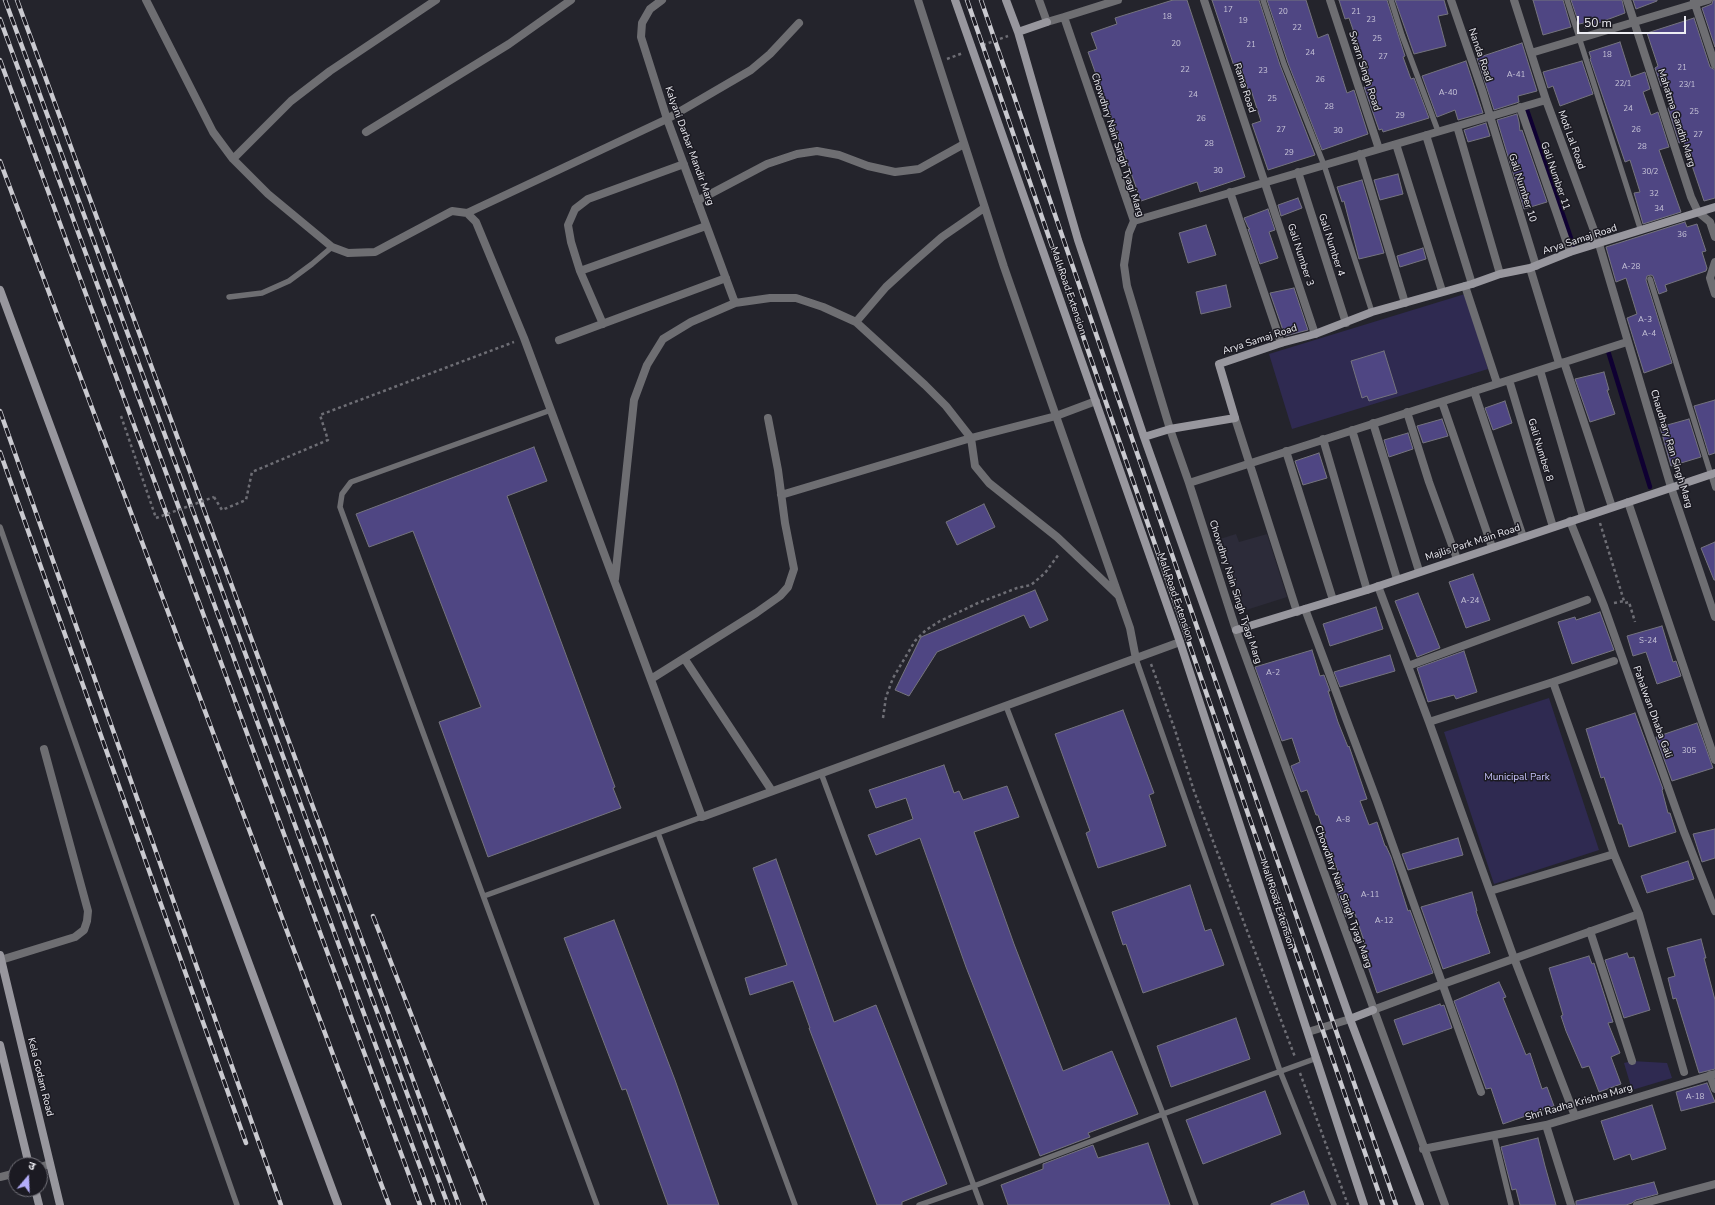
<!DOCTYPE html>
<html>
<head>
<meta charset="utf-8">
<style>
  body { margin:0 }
  #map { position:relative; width:1715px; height:1205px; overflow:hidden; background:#24242c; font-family:"Nunito Sans","Noto Sans Devanagari",sans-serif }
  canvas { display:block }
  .north { position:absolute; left:8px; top:1157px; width:40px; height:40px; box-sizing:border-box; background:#1b1a22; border:1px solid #6f6e76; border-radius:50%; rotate:19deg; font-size:11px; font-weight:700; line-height:16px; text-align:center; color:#ededf3 }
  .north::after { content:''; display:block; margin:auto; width:14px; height:18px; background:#b3adf9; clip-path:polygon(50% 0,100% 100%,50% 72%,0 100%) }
  .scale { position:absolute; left:1577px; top:16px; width:109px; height:18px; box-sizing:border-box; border:2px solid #ededf3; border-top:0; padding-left:5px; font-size:12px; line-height:14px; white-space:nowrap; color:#ededf3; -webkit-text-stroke:3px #1b1a22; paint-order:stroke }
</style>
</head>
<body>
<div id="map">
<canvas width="1715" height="1205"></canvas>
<div class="north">उ</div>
<div class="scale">50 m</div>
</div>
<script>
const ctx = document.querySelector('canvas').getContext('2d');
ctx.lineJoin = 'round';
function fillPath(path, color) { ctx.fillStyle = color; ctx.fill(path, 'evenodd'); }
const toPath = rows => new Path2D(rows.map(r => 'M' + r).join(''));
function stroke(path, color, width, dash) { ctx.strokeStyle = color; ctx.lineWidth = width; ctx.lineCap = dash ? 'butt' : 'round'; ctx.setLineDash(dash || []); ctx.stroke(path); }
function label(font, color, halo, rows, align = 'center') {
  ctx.font = font + ' "Nunito Sans",sans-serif'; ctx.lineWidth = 3; ctx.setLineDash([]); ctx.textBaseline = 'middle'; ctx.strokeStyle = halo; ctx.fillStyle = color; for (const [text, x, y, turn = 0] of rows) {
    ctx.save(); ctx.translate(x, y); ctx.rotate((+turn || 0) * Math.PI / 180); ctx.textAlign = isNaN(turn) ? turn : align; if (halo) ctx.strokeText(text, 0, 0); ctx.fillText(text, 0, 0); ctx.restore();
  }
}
const built = toPath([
  [1236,534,1239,542,1267,534,1287,597,1243,611,1220,539]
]);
const green = toPath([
  [1465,294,1488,369,1292,429,1269,354],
  [1549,698,1599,850,1494,884,1444,732],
  [1632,1061,1667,1063,1672,1078,1632,1090,1624,1063]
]);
const stream = toPath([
  [1527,110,1574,247],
  [1608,351,1650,487]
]);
const building = toPath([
  [1173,0,1187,0,1245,177,1200,192,1197,182,1141,201,1088,52,1097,49,1091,33,1117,24,1115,18,1173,0],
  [1212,0,1259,0,1280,65,1315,155,1268,170,1252,124,1261,121,1251,90,1248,90,1240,64,1234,66,1212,0],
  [1267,0,1306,0,1318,38,1328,34,1347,93,1354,90,1368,134,1322,150,1288,63,1267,0],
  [1339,0,1387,0,1405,56,1403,57,1411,79,1414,78,1429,118,1383,132,1382,129,1379,130,1364,87,1372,85,1349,18,1345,19,1339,0],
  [1395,0,1444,0,1448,14,1438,16,1446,46,1414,54,1395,0],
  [1533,0,1563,0,1571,27,1543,35,1533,0],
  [1571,0,1622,0,1625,13,1585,28,1584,23,1579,24,1571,0],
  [1633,0,1657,0,1657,1,1636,9,1633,0],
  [1713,0,1715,0,1715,47,1702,8,1712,4,1713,0],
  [1694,18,1710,67,1715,70,1715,198,1704,201,1684,142,1679,143,1668,108,1671,106,1665,85,1661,86,1655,68,1658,66,1647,33,1694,18],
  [1620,42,1631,77,1645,72,1650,89,1643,92,1651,115,1658,112,1669,147,1659,150,1681,212,1643,224,1634,193,1640,192,1630,160,1625,162,1590,59,1591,58,1589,52,1620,42],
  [1522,43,1537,91,1518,96,1519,102,1516,103,1494,110,1477,58,1522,43],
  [1466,61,1483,113,1458,120,1455,110,1437,117,1422,76,1466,61],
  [1582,61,1593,94,1560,106,1553,86,1548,88,1543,72,1582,61],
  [1517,114,1519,122,1520,131,1522,130,1547,202,1524,209,1497,120,1517,114],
  [1486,123,1490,136,1468,142,1464,130,1486,123],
  [1398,174,1403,194,1380,200,1374,180,1398,174],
  [1362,180,1384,253,1359,259,1344,201,1342,202,1337,187,1362,180],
  [1298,198,1302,208,1281,216,1278,205,1298,198],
  [1268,209,1275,230,1269,232,1278,258,1260,264,1248,229,1250,229,1248,227,1244,218,1268,209],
  [1685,222,1687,227,1697,224,1706,251,1702,252,1707,268,1706,271,1665,285,1667,291,1659,294,1653,276,1651,275,1647,276,1646,280,1672,363,1644,373,1627,318,1637,314,1626,278,1616,282,1606,247,1685,222],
  [1206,225,1216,255,1188,263,1179,233,1206,225],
  [1423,248,1426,259,1400,267,1397,256,1423,248],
  [1226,285,1231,307,1201,314,1196,292,1226,285],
  [1294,288,1308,330,1285,336,1270,293,1294,288],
  [1384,351,1397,393,1369,401,1367,396,1362,398,1351,361,1384,351],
  [1604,372,1609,390,1607,390,1615,414,1590,422,1575,379,1604,372],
  [1715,400,1715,453,1709,455,1694,406,1715,400],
  [1505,401,1512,423,1493,430,1485,408,1505,401],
  [1442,419,1448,436,1423,443,1417,426,1442,419],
  [1689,419,1701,457,1671,466,1660,427,1689,419],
  [1408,433,1413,449,1389,457,1384,440,1408,433],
  [534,447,547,481,507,496,615,787,613,788,621,808,488,857,439,722,481,707,413,531,369,547,356,514,534,447],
  [1319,453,1327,478,1303,485,1295,461,1319,453],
  [984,504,995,527,957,545,946,522,984,504],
  [1715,542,1715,580,1714,580,1701,548,1715,542],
  [1473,574,1490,620,1466,628,1449,582,1473,574],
  [1035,590,1048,620,1030,628,1024,615,937,652,909,696,895,690,921,637,1035,590],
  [1418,593,1440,648,1417,657,1395,601,1418,593],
  [1376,607,1383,629,1330,646,1323,624,1376,607],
  [1600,612,1614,650,1572,664,1558,622,1575,617,1576,620,1600,612],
  [1662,626,1673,662,1676,661,1681,676,1657,684,1646,652,1633,656,1627,636,1662,626],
  [1312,650,1320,676,1324,675,1330,691,1328,691,1338,722,1348,747,1349,746,1367,799,1360,801,1369,825,1377,822,1385,846,1386,846,1391,857,1408,911,1410,910,1433,973,1377,993,1361,946,1365,944,1355,914,1346,917,1337,893,1344,890,1335,863,1332,864,1323,840,1326,839,1318,815,1316,815,1307,790,1301,792,1291,766,1300,762,1292,738,1282,741,1255,667,1312,650],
  [1464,651,1477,692,1456,699,1454,695,1428,702,1417,668,1464,651],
  [1390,655,1395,671,1340,687,1334,672,1390,655],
  [1123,710,1154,793,1149,795,1166,846,1098,868,1086,833,1090,831,1055,734,1123,710],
  [1635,713,1663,789,1662,790,1668,813,1670,813,1676,832,1629,847,1622,824,1619,824,1604,777,1601,778,1586,729,1635,713],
  [1697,723,1713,768,1672,781,1656,737,1697,723],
  [944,765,954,793,959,791,963,800,1007,786,1019,817,974,832,1014,944,1063,1071,1112,1051,1138,1114,1088,1133,1090,1137,1040,1156,966,967,920,838,876,855,868,835,913,819,906,798,876,808,869,790,944,765],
  [1715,829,1715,858,1702,862,1693,834,1715,829],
  [1458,838,1463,855,1408,870,1402,854,1458,838],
  [776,859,834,1022,876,1005,947,1184,902,1202,902,1205,877,1205,809,1028,810,1028,793,981,750,995,745,978,787,965,753,868,776,859],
  [1688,861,1694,879,1647,893,1641,876,1688,861],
  [1190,885,1205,931,1211,929,1224,965,1143,993,1126,944,1123,945,1112,912,1190,885],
  [1472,892,1477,911,1476,911,1490,953,1443,969,1421,907,1472,892],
  [614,920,675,1080,719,1205,668,1205,626,1089,622,1090,564,938,614,920],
  [1701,939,1706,958,1704,958,1715,1000,1715,1069,1699,1073,1676,998,1673,999,1668,978,1675,976,1667,948,1701,939],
  [1627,953,1629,958,1634,957,1650,1010,1624,1018,1605,960,1627,953],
  [1589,956,1592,964,1594,963,1613,1022,1608,1023,1620,1053,1611,1057,1621,1084,1599,1092,1589,1066,1582,1068,1566,1031,1561,1016,1563,1015,1549,968,1589,956],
  [1499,982,1506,997,1503,998,1526,1055,1530,1053,1542,1089,1547,1087,1554,1106,1503,1124,1491,1088,1486,1089,1454,1001,1499,982],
  [1440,1004,1441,1006,1444,1005,1452,1028,1403,1045,1394,1020,1440,1004],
  [1236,1018,1250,1059,1171,1087,1157,1046,1236,1018],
  [1707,1083,1715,1102,1681,1111,1676,1092,1707,1083],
  [1265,1091,1281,1134,1203,1164,1186,1120,1265,1091],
  [1652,1105,1666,1149,1632,1160,1630,1154,1614,1160,1601,1121,1652,1105],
  [1538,1138,1545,1166,1556,1205,1520,1205,1516,1189,1512,1190,1501,1147,1538,1138],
  [1148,1143,1170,1205,1008,1205,1001,1185,1043,1169,1043,1164,1093,1145,1098,1158,1148,1143],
  [1654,1182,1658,1194,1636,1200,1632,1203,1626,1205,1576,1205,1576,1201,1654,1182],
  [1304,1191,1309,1205,1271,1205,1271,1204,1304,1191]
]);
const path = toPath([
  [983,45,1008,36],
  [947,59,963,53],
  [121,416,156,518],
  [214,497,222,510,246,500,252,472,328,440,320,415,514,342],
  [1600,523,1624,601,1625,603,1629,602,1635,622],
  [1614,603,1624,601],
  [1151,664,1175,730,1194,791,1295,1057],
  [883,718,886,697,893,678,915,641,926,630,940,621,978,603,1017,588,1031,585,1045,573,1059,554],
  [1300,1073,1348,1205]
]);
const lane = toPath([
  [1263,0,1284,64,1324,165,1372,312],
  [1391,0,1402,35,1438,131],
  [1567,0,1641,231],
  [1650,279,1715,488],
  [229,297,262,293,289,281,312,264,332,247],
  [551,410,351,482,342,494,340,507,597,1205],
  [0,527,237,1205],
  [1136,659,1280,1071,1334,1205],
  [1006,706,1163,1114,1196,1205],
  [821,773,981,1205],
  [658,833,795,1205],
  [484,896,702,817],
  [1494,1135,1511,1205],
  [919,1205,974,1186,1163,1114,1317,1058]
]);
const street = toPath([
  [146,0,213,132,233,159,268,194,332,247,348,253,375,252,452,211,467,213,667,119,751,70,770,54,799,23],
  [662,0,650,9,642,23,641,37,667,119,735,303],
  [918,0,1004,267,1130,628,1136,659],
  [1039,0,1047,22,1064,17,1134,221,1129,233,1124,265,1127,286,1170,429,1189,483,1236,630,1445,1205],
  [1204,0,1315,334],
  [1330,0,1379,149],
  [1451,0,1482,90,1536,266],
  [1514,0,1546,100,1599,244,1671,487,1715,617],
  [1627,0,1691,197,1698,212,1710,222,1715,237],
  [1694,1,1715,65],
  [1064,17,1118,0],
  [1531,53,1708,0],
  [1520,107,1570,252],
  [1457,126,1500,274],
  [366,132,509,44,571,0],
  [1426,135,1472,284],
  [1396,144,1442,291],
  [1360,154,1405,303],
  [233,159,291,101,330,71,436,0],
  [1298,172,1346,323],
  [1230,192,1281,343],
  [697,201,767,164,797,154,817,151,839,155,868,166,895,172,919,169,964,144],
  [467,213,476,222,524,338,702,817,1180,642],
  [1134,221,1546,100],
  [1715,262,1710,278,1715,294],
  [1530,268,1559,363],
  [580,271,706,226],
  [1465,286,1497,383],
  [856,322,886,287,910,265,942,237,984,208],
  [603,324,580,271,571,242,568,225,575,209,588,199,684,164],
  [559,340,726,278],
  [1564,362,1612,507],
  [1540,370,1583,517],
  [1509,380,1553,527],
  [1474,391,1523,537],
  [1442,402,1492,547],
  [1407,412,1429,482,1457,559],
  [1235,418,1297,612],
  [1373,423,1419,571],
  [1352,430,1397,579],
  [1323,439,1367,590],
  [1286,451,1333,600],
  [1189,483,1627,342],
  [781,495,971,438,1056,416,1096,401],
  [1628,502,1715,760],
  [1570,521,1604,606,1684,832,1715,911],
  [615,579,634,400,647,365,663,339,691,322,735,303,770,298,796,298,823,307,856,322,925,385,946,406,971,438,975,466,989,483,1057,537,1118,595],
  [1378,586,1429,722,1514,958,1575,1116],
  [1305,609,1377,801,1481,1092],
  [684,658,772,791],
  [1408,666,1587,600],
  [651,679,756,613,780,596,788,587,794,569,785,523,778,470,768,418],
  [1553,682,1614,661],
  [1429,722,1553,682,1614,854,1639,914,1684,1072],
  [1490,891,1614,854],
  [1590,931,1632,1061],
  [1,960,75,937,84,930,87,921,88,911,44,749],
  [1373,1010,1443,984,1639,914],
  [1308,1032,1350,1019],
  [1710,1075,1715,1089],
  [1546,1125,1571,1205],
  [1423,1149,1546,1125,1715,1074],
  [40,1167,50,1164],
  [0,1177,16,1173],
  [1637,1205,1715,1184]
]);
const secondary = toPath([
  [955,0,1180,642,1364,1205],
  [1006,0,1018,32,1078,240,1144,437,1350,1019,1420,1205],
  [1018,32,1047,22],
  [0,290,338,1205],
  [1144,437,1170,429,1235,418,1219,364,1281,343,1315,334,1372,312,1472,284,1500,274,1530,268,1570,252,1715,207],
  [1236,630,1367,590,1715,473],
  [0,955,60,1205],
  [1350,1019,1373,1010],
  [0,1045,29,1165],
  [35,1189,39,1205]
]);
const rail = toPath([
  [5,0,448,1205],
  [17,0,459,1205],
  [967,0,1383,1205],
  [981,0,1396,1205],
  [0,19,434,1205],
  [0,60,420,1205],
  [0,161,389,1205],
  [0,411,281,1205],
  [0,452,246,1143],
  [373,916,485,1205]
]);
const pathBridge = toPath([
  [156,518,214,497]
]);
const numberNames = [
  ["17",1228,10],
  ["20",1283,12],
  ["21",1356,12],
  ["18",1167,17],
  ["23",1371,20],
  ["19",1243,21],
  ["22",1297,28],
  ["25",1377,39],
  ["20",1176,44],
  ["21",1251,45],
  ["24",1310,53],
  ["18",1607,55],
  ["27",1383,57],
  ["21",1682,68],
  ["22",1185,70],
  ["23",1263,71],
  ["A-41",1516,75],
  ["26",1320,80],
  ["22/1",1623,84],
  ["23/1",1687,85],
  ["A-40",1448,93],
  ["24",1193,95],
  ["25",1272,99],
  ["28",1329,107],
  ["24",1628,109],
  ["25",1694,112],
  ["29",1400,116],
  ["26",1201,119],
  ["27",1281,130],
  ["26",1636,130],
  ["30",1338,131],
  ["27",1698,135],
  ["28",1209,144],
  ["28",1642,147],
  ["29",1289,153],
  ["30",1218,171],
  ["30/2",1650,172],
  ["32",1654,194],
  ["34",1659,209],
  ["36",1682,235],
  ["A-28",1631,267],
  ["A-3",1645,320],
  ["A-4",1649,334],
  ["A-24",1470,601],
  ["S-24",1648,641],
  ["A-2",1273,673],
  ["305",1689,751],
  ["A-8",1343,820],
  ["A-11",1370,895],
  ["A-12",1384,921],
  ["A-18",1695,1097]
];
const streetNames = [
  ["Nanda Road",1480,55,71],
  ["Swarn Singh Road",1364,71,72],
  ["Rama Road",1244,88,72],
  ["Mahatma Gandhi Marg",1676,118,72],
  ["Moti Lal Road",1571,140,70],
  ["Chowdhry Nain Singh Tyagi Marg",1117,145,72],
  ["Kalyani Darbar Mandir Marg",689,146,70],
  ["Gali Number 11",1555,176,71],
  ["Gali Number 10",1522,188,72],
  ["Arya Samaj Road",1580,240,-18],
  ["Gali Number 4",1331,245,72],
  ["Gali Number 3",1300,255,72],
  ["Mall Road Extension",1068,291,71],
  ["Arya Samaj Road",1260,340,-18],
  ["Chaudhary Ran Singh Marg",1671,449,73],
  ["Gali Number 8",1540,450,73],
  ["Majlis Park Main Road",1473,543,-18],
  ["Chowdhry Nain Singh Tyagi Marg",1235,592,72],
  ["Mall Road Extension",1175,597,71],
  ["Pahalwan Dhaba Gali",1652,712,70],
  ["Chowdhry Nain Singh Tyagi Marg",1343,897,70],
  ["Mall Road Extension",1277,905,72],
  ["Kela Godam Road",40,1077,76],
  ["Shri Radha Krishna Marg",1579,1103,-16]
];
const parkNames = [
  ["Municipal Park",1517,778]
];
fillPath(built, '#2c2b39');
fillPath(green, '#2f2a51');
stroke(stream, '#0f0032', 4.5);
fillPath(building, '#4f4683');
stroke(building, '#75747e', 1);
stroke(path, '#6e6e75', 2.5, [3, 3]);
stroke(lane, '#6e6e72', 5.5);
stroke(street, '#6e6e72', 8);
stroke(secondary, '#98979e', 8);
stroke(rail, '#cacad0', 4.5);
stroke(rail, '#1b1a22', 3, [9]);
stroke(pathBridge, '#6e6e75', 2.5, [3, 3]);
label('8px', '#c6c3d7', null, numberNames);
label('10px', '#ededf3', '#1b1a22', streetNames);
label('10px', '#c6c2fa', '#1b1a22', parkNames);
</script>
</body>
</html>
